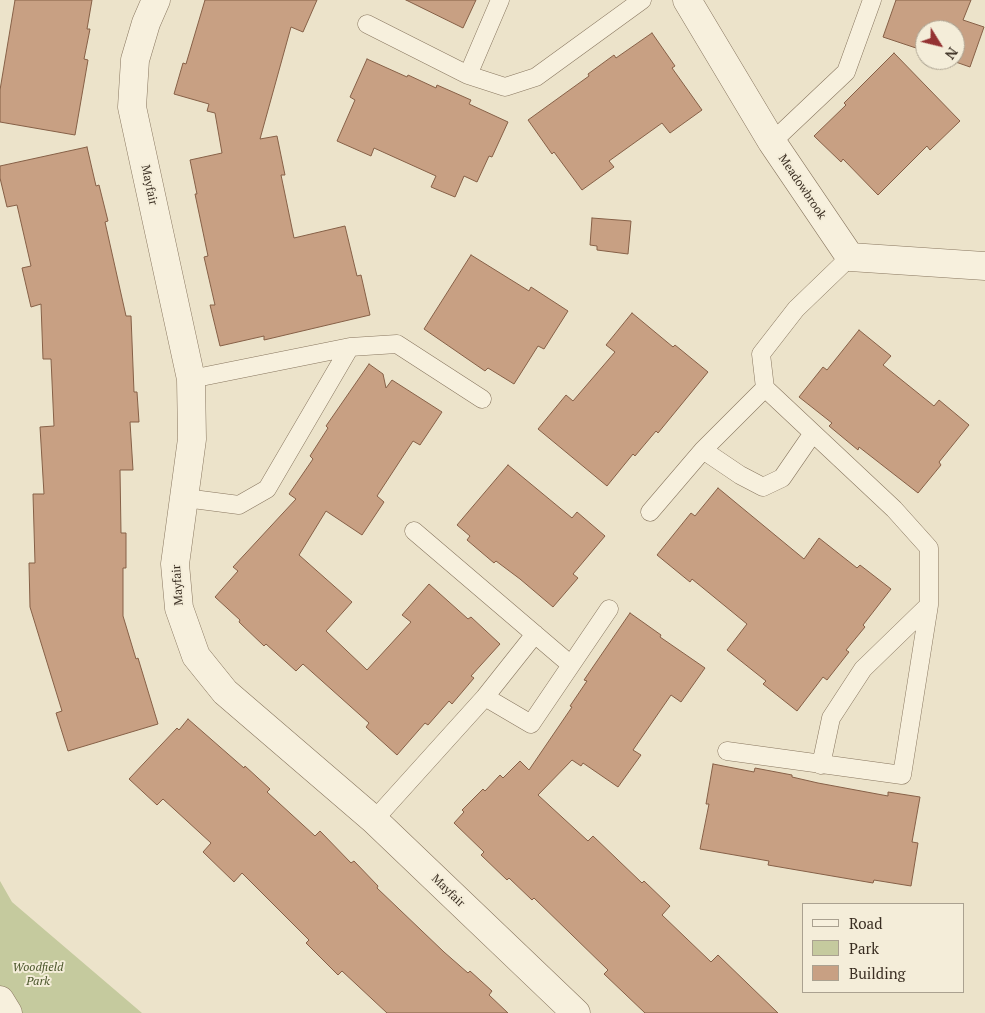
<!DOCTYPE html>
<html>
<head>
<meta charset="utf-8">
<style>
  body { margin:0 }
  #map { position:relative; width:985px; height:1013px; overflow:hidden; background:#ece3ca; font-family:"PT Serif",serif }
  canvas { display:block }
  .legend { position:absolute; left:802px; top:903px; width:162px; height:90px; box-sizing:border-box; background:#f4edd9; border:1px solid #aaa190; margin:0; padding:6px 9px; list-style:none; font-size:15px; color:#3a2e22 }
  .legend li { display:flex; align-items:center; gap:10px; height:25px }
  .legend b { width:25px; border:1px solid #aaa190 }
  .north { position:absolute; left:915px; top:20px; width:50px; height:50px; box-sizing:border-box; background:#f4edd9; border:1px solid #aaa190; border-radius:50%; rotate:126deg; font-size:14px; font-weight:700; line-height:20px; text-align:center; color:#3a2e22 }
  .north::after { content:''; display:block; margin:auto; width:18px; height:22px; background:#943333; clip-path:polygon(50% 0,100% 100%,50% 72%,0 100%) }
</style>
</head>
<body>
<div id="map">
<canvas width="985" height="1013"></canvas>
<ul class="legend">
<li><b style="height:6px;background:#f7f0dd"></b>Road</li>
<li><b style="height:14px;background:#c5ca9e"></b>Park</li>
<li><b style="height:14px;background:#c8a083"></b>Building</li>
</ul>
<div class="north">N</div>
</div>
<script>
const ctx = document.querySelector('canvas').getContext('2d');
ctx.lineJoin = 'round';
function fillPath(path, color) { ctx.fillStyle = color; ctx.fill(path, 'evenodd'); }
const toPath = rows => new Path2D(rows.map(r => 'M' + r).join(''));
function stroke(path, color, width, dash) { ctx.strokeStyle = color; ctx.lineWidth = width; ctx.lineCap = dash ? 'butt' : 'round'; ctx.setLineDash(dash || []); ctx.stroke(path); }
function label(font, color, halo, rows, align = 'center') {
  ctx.font = font + ' "PT Serif",serif'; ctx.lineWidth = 4; ctx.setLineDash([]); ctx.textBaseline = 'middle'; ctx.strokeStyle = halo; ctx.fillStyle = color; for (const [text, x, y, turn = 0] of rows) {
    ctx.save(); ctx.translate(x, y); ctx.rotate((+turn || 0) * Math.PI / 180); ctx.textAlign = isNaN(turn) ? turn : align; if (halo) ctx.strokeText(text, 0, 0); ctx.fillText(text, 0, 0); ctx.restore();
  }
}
const green = toPath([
  [0,881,12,902,142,1013,0,1013]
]);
const building = toPath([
  [15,0,92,0,87,29,90,29,84,59,88,60,75,135,0,122,0,90,15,0],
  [205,0,317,0,303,32,291,27,260,139,277,136,285,175,281,175,294,238,345,226,357,276,361,275,370,315,264,340,264,336,220,346,210,305,215,305,204,257,208,256,195,194,197,194,190,160,222,153,215,113,207,111,209,104,174,94,183,63,186,64,205,0],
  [406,0,476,0,463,28,406,0],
  [896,0,971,0,963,20,984,27,970,67,950,60,955,60,955,30,925,30,925,51,883,37,896,0],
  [652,33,675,66,672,68,702,110,670,133,662,123,609,161,614,167,582,190,554,152,552,154,528,120,589,76,588,74,614,55,616,58,652,33],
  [894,53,960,121,930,150,927,146,878,195,843,159,841,162,814,136,846,105,844,103,894,53],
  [367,59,407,77,408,75,436,88,437,85,471,100,469,104,508,122,492,157,489,156,477,182,464,176,455,197,431,187,436,176,374,148,371,156,337,141,355,100,350,97,367,59],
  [87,147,96,186,99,185,108,221,105,222,126,316,131,316,134,392,137,392,139,422,130,422,133,470,120,470,121,533,126,533,126,568,123,568,123,616,136,659,138,658,158,724,68,751,56,713,62,711,30,607,29,563,35,563,33,494,44,494,40,427,54,426,51,359,43,359,41,304,31,307,22,268,31,266,17,205,7,207,0,178,0,166,87,147],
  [592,218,631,221,628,254,597,250,597,246,590,245,592,218],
  [471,255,529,291,531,287,568,311,544,349,538,346,514,384,488,368,485,371,424,329,471,255],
  [632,313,673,347,675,345,708,372,658,433,656,431,635,456,633,454,607,486,538,429,566,395,573,401,615,352,606,345,632,313],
  [859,330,891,356,883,365,934,406,939,400,969,425,939,462,941,465,918,493,859,447,858,450,829,426,832,423,799,397,823,367,827,370,859,330],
  [369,364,383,374,386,388,392,380,442,412,420,445,413,441,377,496,384,502,362,535,326,511,299,555,352,602,326,631,367,670,411,622,402,615,429,584,468,619,471,617,500,644,471,676,474,678,452,704,449,701,428,725,425,723,397,755,366,727,369,723,303,664,296,671,266,644,264,646,239,622,240,620,215,597,238,571,233,567,296,499,289,494,313,459,310,456,328,428,326,426,369,364],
  [508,465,572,518,577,512,605,536,573,574,578,578,553,607,520,579,496,561,494,563,467,540,470,536,457,525,508,465],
  [718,488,804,559,819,538,857,568,860,565,891,589,863,625,865,627,846,650,849,652,827,680,823,677,797,711,763,684,766,681,727,650,747,624,692,579,690,582,657,555,691,513,695,516,718,488],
  [630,613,661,635,660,637,705,668,681,702,671,695,633,750,641,755,618,787,583,763,581,766,572,760,538,795,588,841,593,836,642,883,644,881,670,906,662,915,711,962,718,955,778,1013,645,1013,604,974,608,970,534,898,532,900,509,878,507,880,481,855,484,852,454,823,464,812,462,810,483,789,485,791,500,775,503,778,520,761,529,770,572,707,570,706,587,681,584,680,630,613],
  [188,719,244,768,245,766,270,789,267,792,315,836,320,831,351,863,354,861,378,886,377,888,444,952,468,973,470,971,492,991,489,995,508,1013,387,1013,342,971,338,975,306,943,309,940,242,873,234,882,203,852,211,843,163,799,157,805,129,779,177,728,179,730,188,719],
  [713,764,754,772,755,768,792,775,792,777,818,783,888,796,888,792,920,797,912,842,918,843,911,886,874,880,873,883,768,865,769,861,700,849,709,804,706,804,713,764]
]);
const service = toPath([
  [367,24,468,75,505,87,536,77,642,0],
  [468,75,500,0],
  [772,142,846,72,872,0],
  [191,379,350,347,397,344,482,399],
  [703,450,740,475,763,487,782,478,813,433],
  [185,498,239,505,267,489,350,347],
  [650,512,703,450,765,388],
  [414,531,571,665],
  [485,697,535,634],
  [727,751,902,775,929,605,929,548,894,509,765,388,761,354,796,309,850,257],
  [821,765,831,718,863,669,929,605],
  [374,820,485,697,531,724,609,609]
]);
const minor = toPath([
  [156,0,146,23,135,60,132,107,191,379,192,439,175,564,179,608,196,656,225,692,374,820,576,1013],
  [687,0,772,142,850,257,985,266],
  [0,1000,8,1013]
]);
const streetNames = [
  ["Mayfair",149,185,78],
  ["Meadowbrook",802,187,56],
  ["Mayfair",178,585,-94],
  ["Mayfair",448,891,44]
];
const parkNames = [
  ["Woodfield",38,968],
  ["Park",38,982]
];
fillPath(green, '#c5ca9e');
fillPath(building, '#c8a083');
stroke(building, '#866047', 1);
stroke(service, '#88765f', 19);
stroke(minor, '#88765f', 29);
stroke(service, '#f7f0dd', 18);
stroke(minor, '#f7f0dd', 28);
label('12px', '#3a2e22', '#f4edd9', streetNames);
label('italic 12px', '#4a552a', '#f4edd9', parkNames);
</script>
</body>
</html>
